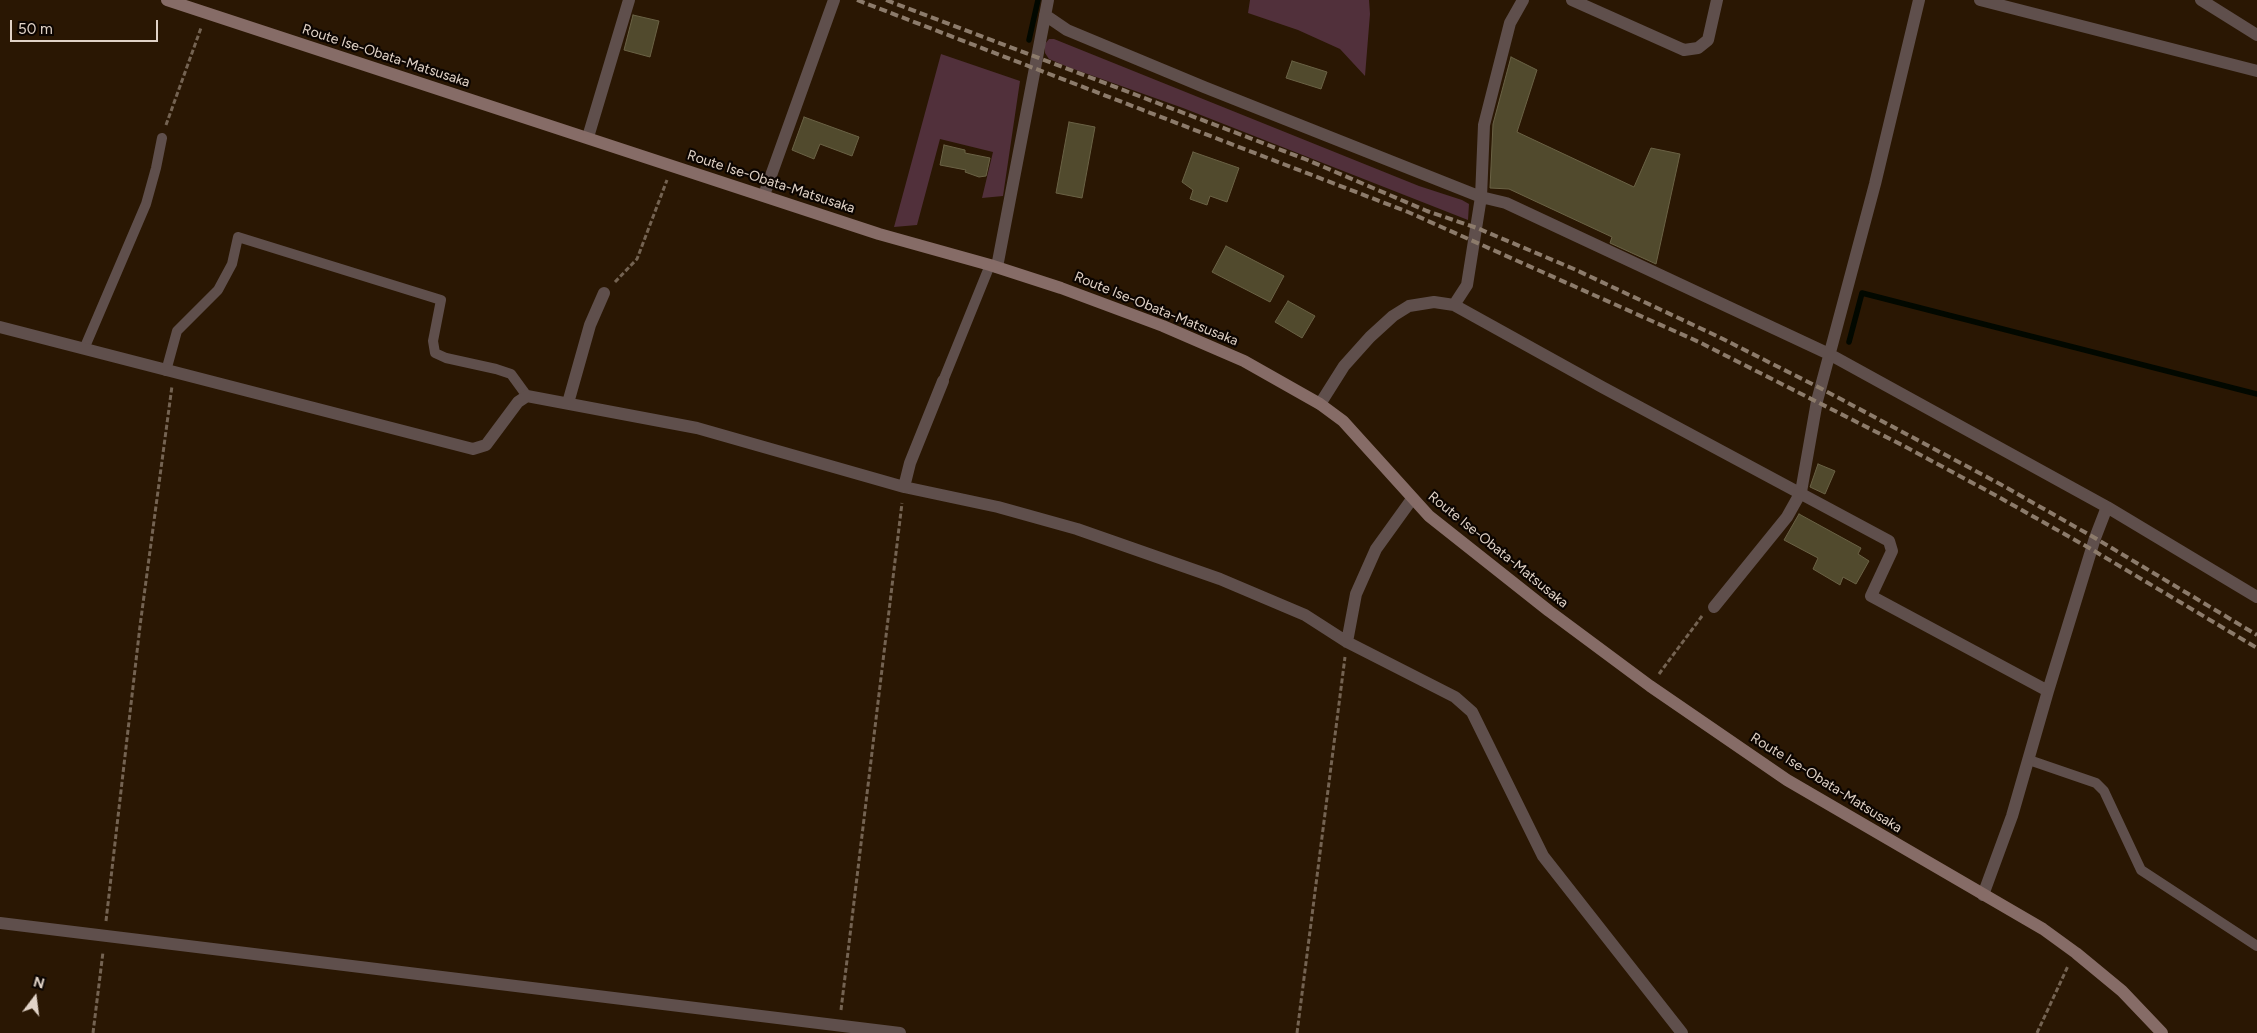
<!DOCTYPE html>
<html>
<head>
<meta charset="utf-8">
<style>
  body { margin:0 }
  #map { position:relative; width:2257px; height:1033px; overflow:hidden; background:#2a1703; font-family:Figtree,sans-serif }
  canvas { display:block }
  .north { position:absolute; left:10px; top:973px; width:50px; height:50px; -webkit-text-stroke:4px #0c0501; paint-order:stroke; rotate:15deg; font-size:14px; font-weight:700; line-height:20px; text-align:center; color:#e1d3c7 }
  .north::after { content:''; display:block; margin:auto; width:18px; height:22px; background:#e1d3c7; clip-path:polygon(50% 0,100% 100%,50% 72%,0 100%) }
  .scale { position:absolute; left:10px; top:20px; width:148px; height:22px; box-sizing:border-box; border:2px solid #e1d3c7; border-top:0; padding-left:6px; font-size:15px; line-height:18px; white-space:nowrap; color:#e1d3c7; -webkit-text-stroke:4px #0c0501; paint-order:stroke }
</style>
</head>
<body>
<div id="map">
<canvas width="2257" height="1033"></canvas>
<div class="north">N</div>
<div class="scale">50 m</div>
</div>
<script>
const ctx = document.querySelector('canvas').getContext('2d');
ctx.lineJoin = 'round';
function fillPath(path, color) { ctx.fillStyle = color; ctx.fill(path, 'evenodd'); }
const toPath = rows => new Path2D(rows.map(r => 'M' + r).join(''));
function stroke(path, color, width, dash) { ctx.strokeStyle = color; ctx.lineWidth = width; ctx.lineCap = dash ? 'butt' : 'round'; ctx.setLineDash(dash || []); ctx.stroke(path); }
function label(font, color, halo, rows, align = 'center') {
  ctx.font = font + ' Figtree,sans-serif'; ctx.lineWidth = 4.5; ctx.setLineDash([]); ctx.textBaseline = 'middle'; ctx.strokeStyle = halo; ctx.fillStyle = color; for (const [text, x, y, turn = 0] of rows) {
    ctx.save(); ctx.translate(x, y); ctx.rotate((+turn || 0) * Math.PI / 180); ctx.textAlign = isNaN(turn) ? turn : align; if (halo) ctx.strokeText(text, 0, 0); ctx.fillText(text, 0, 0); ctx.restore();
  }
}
const green = toPath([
  [1250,0,1369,0,1370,14,1365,76,1340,49,1298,30,1248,13],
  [1049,39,1054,39,1419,186,1462,200,1469,204,1468,220,1183,108,1068,67,1049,59,1045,53,1045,44],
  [941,54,1020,81,1003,196,982,198,993,152,940,139,917,225,894,227]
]);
const stream = toPath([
  [1029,40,1038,0],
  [1849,342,1862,293,2257,394]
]);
const building = toPath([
  [633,15,659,21,650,57,624,50,633,15],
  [1511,57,1537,70,1517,132,1634,187,1651,148,1680,154,1656,264,1610,243,1612,237,1509,189,1490,188,1493,124,1511,57],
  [1292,61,1327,72,1321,89,1286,78,1292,61],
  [804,117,859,137,852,156,820,144,814,159,792,150,804,117],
  [1069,122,1095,127,1082,198,1056,193,1069,122],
  [944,145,965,150,965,153,990,158,986,176,979,177,965,172,966,170,940,165,944,145],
  [1193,152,1239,168,1227,202,1210,196,1207,205,1190,199,1193,190,1182,182,1193,152],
  [1226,246,1284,276,1270,302,1212,272,1226,246],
  [1288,301,1315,316,1302,338,1275,322,1288,301],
  [1818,464,1835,471,1825,494,1810,487,1818,464],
  [1799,514,1861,548,1858,554,1869,561,1856,584,1843,577,1840,585,1813,569,1818,558,1784,540,1799,514]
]);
const path = toPath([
  [166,125,201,28],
  [615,282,637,259,667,180],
  [1659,674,1702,616],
  [106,921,140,626,172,386],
  [841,1010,902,503],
  [93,1033,103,952],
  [1297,1033,1345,657],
  [2037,1033,2068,966]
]);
const service = toPath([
  [84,349,146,204,156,168,162,138],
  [166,371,177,331,218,290,232,264,238,237,441,300,433,341,435,353,446,358,496,369,511,374,527,396],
  [943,381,990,265],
  [2029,760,2096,783,2104,791,2141,870,2257,946]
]);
const minor = toPath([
  [1572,0,1684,50,1698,48,1708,40,1717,0],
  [1980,0,2257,71],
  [2201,0,2257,35],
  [1045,15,1067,30,1204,87,1481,197,1506,203,1829,354,2107,507,2257,597],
  [588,137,629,0],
  [997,267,1048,0],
  [1454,305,1602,387,1889,541,1892,551,1871,596,2048,691],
  [0,327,473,449,486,445,518,402,527,396,697,428,904,487,998,507,1077,529,1220,579,1305,615,1347,642,1455,697,1472,712,1543,856,1682,1033],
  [568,403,590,325,604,293],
  [1320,404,1344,366,1370,337,1393,316,1409,306,1434,302,1454,305,1467,285,1481,197,1484,125,1510,23,1523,0],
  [904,487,910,463,943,381],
  [1714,607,1787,517,1801,492,1817,401,1875,184,1919,0],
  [1347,642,1356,594,1376,549,1412,499],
  [1983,895,2012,816,2048,691,2095,538,2107,507]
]);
const tertiary = toPath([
  [764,195,834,0],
  [0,923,900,1033]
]);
const secondary = toPath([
  [167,0,879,234,990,265,1061,288,1163,326,1244,361,1320,404,1343,421,1429,516,1549,611,1650,686,1787,780,2043,929,2076,953,2122,991,2162,1033]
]);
const rail = toPath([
  [857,0,1408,212,1699,342,1904,446,1995,495,2091,549,2257,648],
  [886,0,1305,159,1427,211,1477,228,1574,269,1719,337,1820,388,2000,484,2095,538,2257,635]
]);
const streetNames = [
  ["Route Ise-Obata-Matsusaka",386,56,18],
  ["Route Ise-Obata-Matsusaka",771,182,18],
  ["Route Ise-Obata-Matsusaka",1156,309,22],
  ["Route Ise-Obata-Matsusaka",1498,550,39],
  ["Route Ise-Obata-Matsusaka",1826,783,32]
];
fillPath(green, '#51303b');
stroke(stream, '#020800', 5.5);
fillPath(building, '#514a2d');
stroke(building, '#6a6245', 1);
stroke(path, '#746352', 3, [5, 2.5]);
stroke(service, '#5f4f4c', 10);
stroke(minor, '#5f4f4c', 12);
stroke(tertiary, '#5f4f4c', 12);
stroke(secondary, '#866c67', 12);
stroke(rail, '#8c7b6b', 4, [8, 4]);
label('14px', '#e1d3c7', '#0c0501', streetNames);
</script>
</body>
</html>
